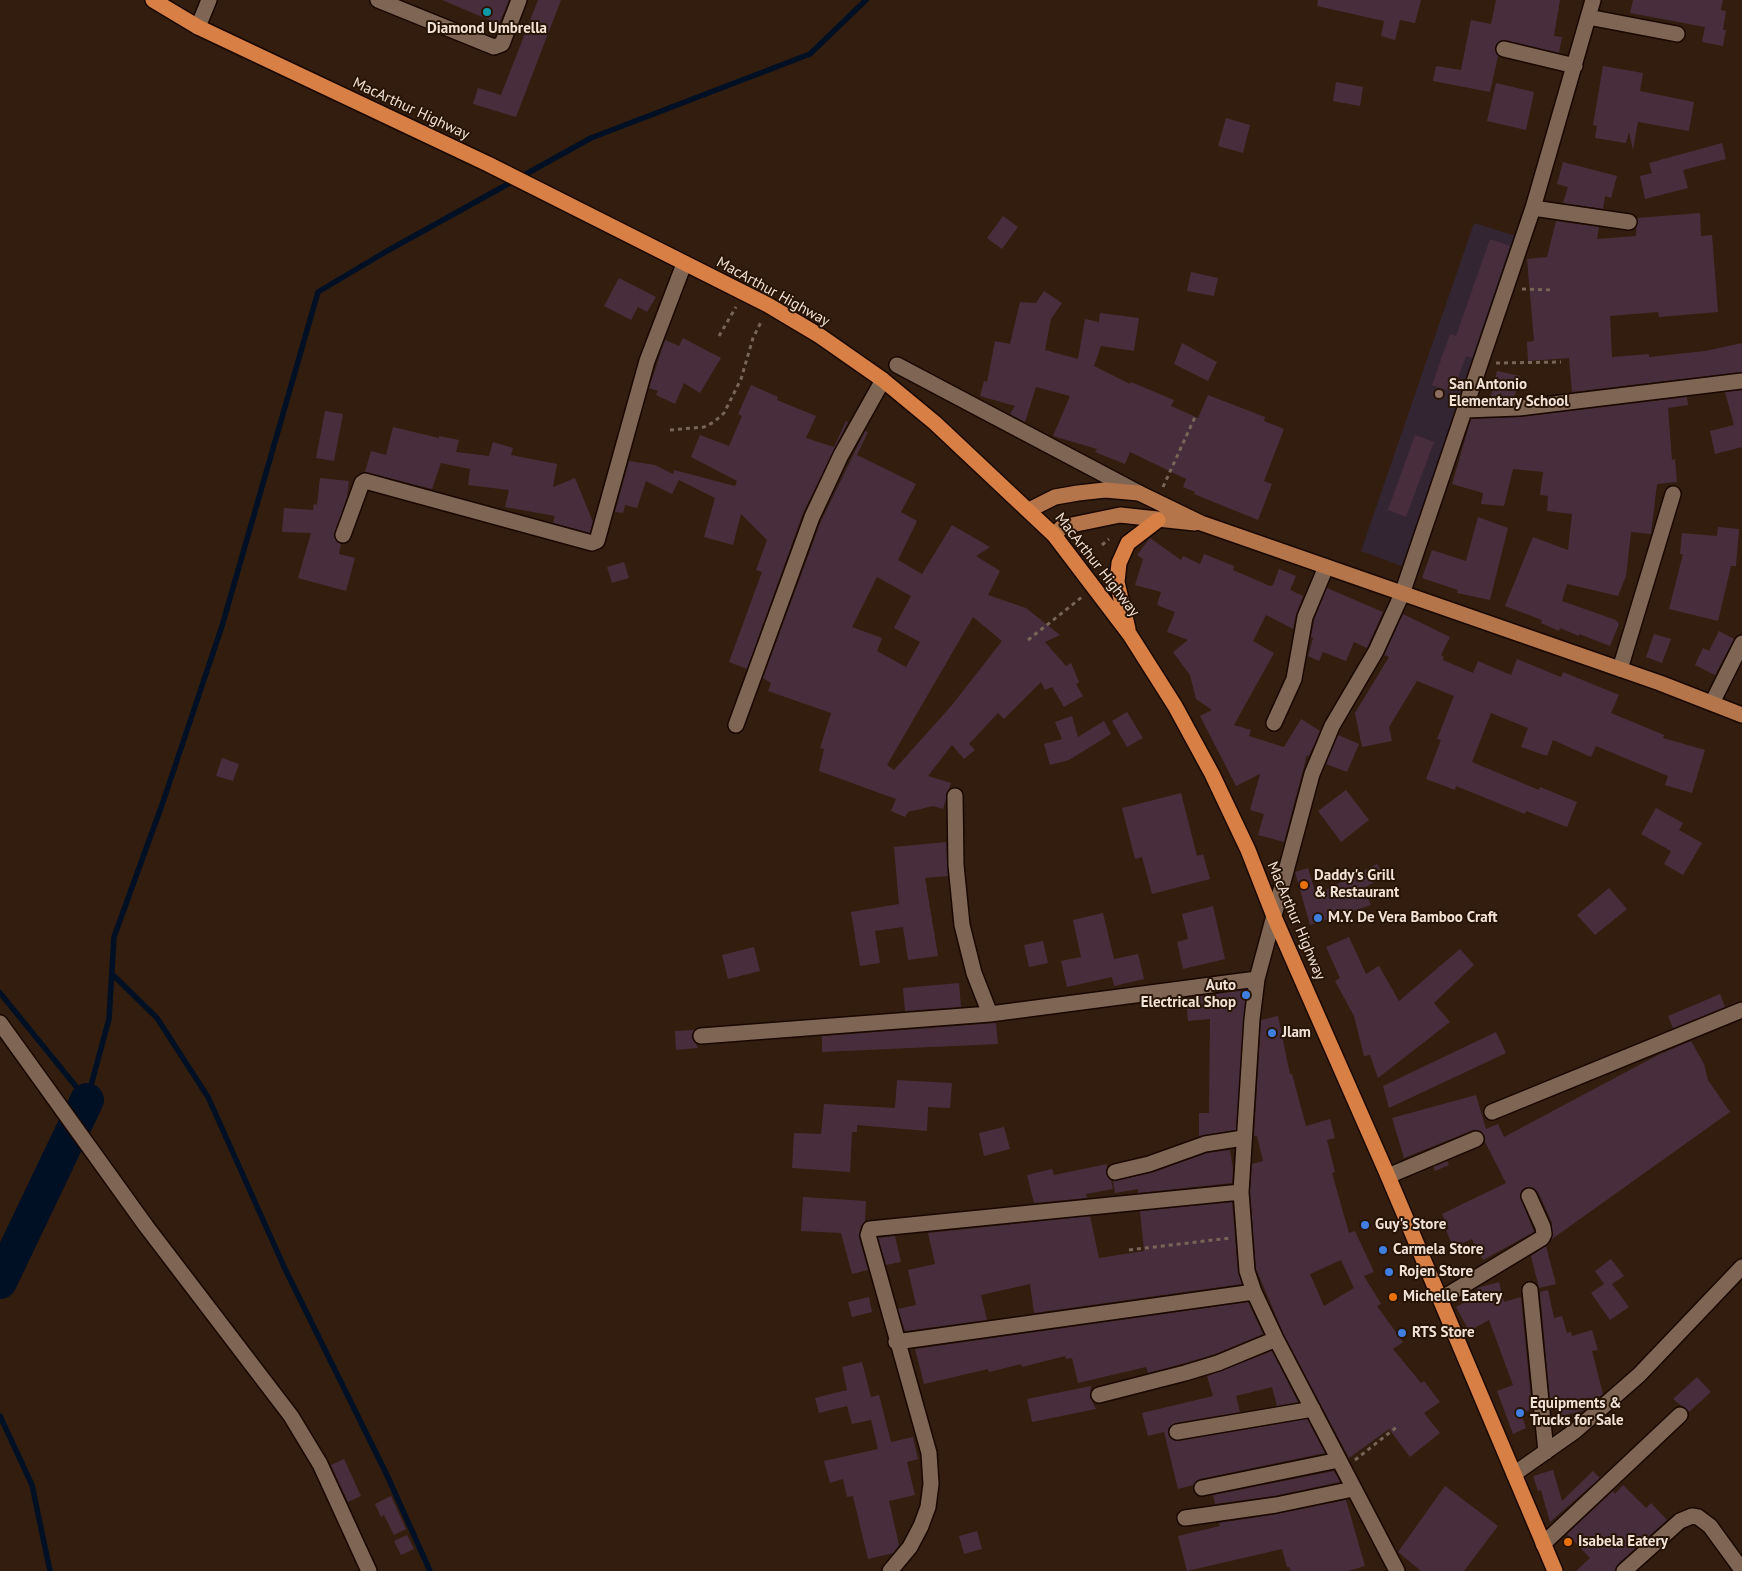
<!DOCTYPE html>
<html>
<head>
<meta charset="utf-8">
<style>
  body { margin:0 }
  canvas { display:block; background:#321d0e }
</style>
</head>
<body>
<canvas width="1742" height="1571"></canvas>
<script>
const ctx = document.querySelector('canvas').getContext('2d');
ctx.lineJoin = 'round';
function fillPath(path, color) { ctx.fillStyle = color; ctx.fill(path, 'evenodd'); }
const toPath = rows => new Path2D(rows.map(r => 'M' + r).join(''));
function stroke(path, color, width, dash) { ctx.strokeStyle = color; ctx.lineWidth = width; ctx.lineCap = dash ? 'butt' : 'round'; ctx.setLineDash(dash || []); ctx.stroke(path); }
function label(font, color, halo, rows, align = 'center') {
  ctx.font = font + ' "PT Sans",sans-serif'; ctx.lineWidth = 4; ctx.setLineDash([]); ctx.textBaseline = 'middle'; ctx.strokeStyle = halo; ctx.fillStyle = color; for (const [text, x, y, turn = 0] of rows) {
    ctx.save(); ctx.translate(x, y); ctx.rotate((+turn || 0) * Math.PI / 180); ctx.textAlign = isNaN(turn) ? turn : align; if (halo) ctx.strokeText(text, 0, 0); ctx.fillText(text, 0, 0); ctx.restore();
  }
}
const education = toPath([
  [1474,223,1519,237,1402,566,1361,551]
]);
const stream = toPath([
  [112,974,157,1018,208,1097,285,1269,386,1473,430,1571],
  [0,993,87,1100],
  [87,1100,109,1019,114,937,163,802,222,626,318,292,387,251,591,138,810,54,866,0],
  [0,1416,32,1485,50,1571]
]);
const river = toPath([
  [0,1282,87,1100]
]);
const building = toPath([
  [442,0,509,0,499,24],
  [538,0,561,0,516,117,473,104,478,88,501,95],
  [1318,0,1421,0,1415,23,1400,20,1395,40,1381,36,1384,21,1317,6],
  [1496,0,1560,0,1554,36,1562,37,1559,53,1502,40,1495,47,1498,56,1490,92,1433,81,1436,66,1461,70,1471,20,1491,24],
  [1633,0,1723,0,1721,10,1726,11,1723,30,1726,30,1723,46,1702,42,1705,27,1630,13],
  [1603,66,1643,73,1640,91,1694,102,1689,131,1638,122,1633,150,1629,132,1626,143,1595,138,1597,126,1593,125],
  [1336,82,1363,87,1360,106,1333,101],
  [1496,83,1534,92,1526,130,1487,121],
  [1226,118,1250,125,1243,153,1218,146],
  [1722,143,1726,159,1683,170,1688,188,1645,199,1640,176,1652,173,1649,163],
  [1563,162,1617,176,1611,198,1605,196,1603,209,1563,203,1568,187,1557,184],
  [1700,213,1701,236,1712,235,1718,312,1659,317,1658,312,1610,316,1612,357,1649,354,1649,357,1705,351,1742,343,1742,372,1572,392,1569,358,1528,361,1527,342,1534,341,1527,259,1547,257,1556,221,1599,227,1597,239,1636,236,1637,218],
  [1003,216,1018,227,1002,249,987,238],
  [1490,239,1510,246,1472,358,1466,356,1453,392,1432,385,1450,334,1456,336],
  [1191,272,1218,278,1214,296,1187,291],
  [619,278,656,297,647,312,638,307,631,320,604,306],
  [1044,291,1062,303,1051,319,1045,350,1078,359,1085,319,1099,322,1100,313,1139,318,1134,351,1101,346,1094,366,1130,384,1131,382,1174,400,1171,406,1198,418,1208,395,1265,417,1264,421,1284,429,1264,481,1272,484,1258,520,1194,494,1195,492,1183,487,1186,479,1130,452,1125,464,1095,452,1097,449,1053,436,1070,396,1036,387,1025,422,1010,414,1015,406,980,396,984,381,987,382,995,341,1010,344,1020,302,1036,303],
  [683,338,721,358,700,393,684,383,675,404,656,395,658,391,649,388,665,340,679,346],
  [1182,343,1217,362,1208,381,1174,364],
  [1497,371,1520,376,1514,399,1490,400],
  [751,385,778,397,777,400,816,416,806,438,834,447,846,421,848,422,803,513,747,669,729,662,762,572,756,570,767,540,741,514,733,545,704,537,715,498,679,480,672,494,646,481,637,508,625,505,623,513,615,512,629,461,655,465,673,474,674,470,735,486,737,481,691,457,700,435,729,446,742,416,738,414],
  [1742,390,1742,447,1715,454,1710,431,1734,425,1725,392],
  [1687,397,1688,405,1668,408,1672,460,1675,459,1677,482,1657,484,1651,534,1631,532,1626,576,1618,596,1567,584,1562,601,1616,620,1619,624,1610,646,1579,634,1579,636,1560,628,1559,631,1541,623,1542,620,1505,606,1533,537,1568,550,1572,514,1547,511,1548,496,1540,495,1543,472,1513,469,1504,506,1481,504,1483,493,1452,484,1471,419,1520,417],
  [325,411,343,414,334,461,316,458],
  [393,427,439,438,439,436,459,440,456,452,489,456,493,442,513,448,511,455,557,464,553,487,575,478,593,522,590,533,553,523,555,516,505,507,509,490,468,485,470,469,441,463,432,489,365,472,371,451,386,455],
  [865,431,868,432,857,455,916,484,901,512,917,521,898,560,922,574,952,525,990,547,976,556,1000,571,988,595,1026,608,1060,635,1045,642,1066,666,1071,663,1079,682,1076,684,1083,696,1064,707,1052,687,1045,690,1041,682,1004,719,998,713,969,744,975,750,964,759,952,745,928,776,951,783,943,809,933,806,908,812,905,817,891,811,896,799,819,771,824,749,820,748,831,713,768,691,771,683,763,678,821,521],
  [877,577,911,596,894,628,920,642,906,667,877,651,882,638,852,627],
  [973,617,1002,641,952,705,894,770,887,765],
  [1415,435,1434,442,1406,517,1388,510],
  [320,478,349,481,347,497,334,536,341,544,339,554,355,558,346,591,298,578,311,533,282,532,284,508,313,510,314,504,317,505],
  [1478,517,1508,528,1490,600,1457,593,1458,590,1422,578,1432,550,1466,561],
  [1718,527,1739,529,1736,566,1731,566,1718,621,1669,609,1683,554,1680,554,1682,533,1717,536],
  [1150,538,1181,560,1183,556,1200,564,1204,554,1234,566,1233,570,1270,586,1273,585,1279,569,1296,576,1290,590,1303,596,1296,614,1293,629,1266,615,1253,641,1274,653,1234,725,1251,730,1249,736,1284,747,1301,719,1320,731,1309,756,1307,755,1284,842,1258,835,1264,814,1250,810,1260,774,1236,786,1200,716,1212,710,1196,699,1190,675,1173,652,1188,640,1167,632,1175,612,1157,605,1161,592,1135,585,1143,559,1137,555],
  [624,562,629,578,612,583,607,567],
  [1327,588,1383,612,1367,648,1354,642,1346,661,1323,652,1319,661,1308,656,1313,638,1311,637,1314,620],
  [1403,614,1450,637,1441,655,1444,657,1443,660,1473,673,1478,661,1511,675,1517,659,1561,677,1563,672,1619,695,1611,713,1664,735,1663,738,1705,750,1692,793,1665,785,1668,776,1596,746,1591,757,1553,740,1547,756,1521,747,1528,728,1491,713,1472,762,1539,790,1540,787,1577,802,1567,827,1526,811,1525,814,1456,786,1455,790,1426,779,1441,740,1437,739,1454,696,1417,681,1389,727,1392,741,1362,747,1355,713,1389,657,1384,655],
  [1719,631,1734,639,1715,675,1695,665,1703,648,1709,651],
  [1654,634,1671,639,1662,663,1646,657],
  [1127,712,1143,738,1127,747,1112,721],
  [1072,716,1078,737,1104,721,1111,734,1069,760,1050,765,1044,744,1062,739,1055,722],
  [1338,735,1359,744,1347,772,1326,764],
  [222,758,239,764,233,781,216,776],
  [1346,790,1369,820,1341,842,1318,811],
  [1181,793,1197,856,1203,854,1210,879,1152,894,1142,857,1135,859,1122,808],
  [1656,808,1683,823,1679,830,1702,843,1683,875,1664,864,1671,851,1641,834],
  [946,842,948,876,925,878,938,956,908,960,903,927,875,931,880,963,860,966,851,912,899,904,894,847],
  [1377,864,1384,876,1363,889,1371,905,1310,925,1295,872,1308,868,1316,895],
  [1609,888,1627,909,1595,935,1577,915],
  [1213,906,1225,959,1183,969,1177,942,1188,939,1182,914],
  [1103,913,1114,959,1138,954,1144,979,1114,986,1112,977,1067,987,1061,961,1081,957,1073,920],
  [1349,937,1366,974,1379,966,1399,1001,1460,949,1474,965,1434,1003,1450,1022,1378,1078,1370,1055,1364,1056,1354,1016,1335,981,1340,978,1326,947],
  [1043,941,1048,963,1029,967,1024,945],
  [754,947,760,971,728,979,722,955],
  [959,983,961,1007,905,1011,903,988],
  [1246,990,1236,1130,1199,1136,1199,1113,1209,1113,1210,1019,1188,1021,1186,998],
  [1720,994,1725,1007,1673,1028,1668,1016],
  [1278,1016,1290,1074,1292,1074,1306,1126,1330,1119,1335,1138,1327,1140,1335,1172,1332,1173,1349,1233,1355,1231,1374,1272,1364,1276,1381,1304,1377,1306,1403,1342,1393,1349,1421,1383,1424,1381,1440,1402,1424,1413,1440,1433,1410,1457,1389,1429,1349,1458,1284,1335,1256,1269,1250,1192,1252,1164,1263,1161,1257,1136,1254,1136,1261,1020],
  [1341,1260,1354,1288,1324,1306,1310,1274],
  [996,1023,998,1044,822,1052,822,1036],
  [695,1030,692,1037,698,1048,676,1050,675,1031],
  [1496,1032,1506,1053,1389,1108,1383,1086],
  [1691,1041,1704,1064,1708,1080,1730,1112,1552,1239,1552,1223,1538,1192,1529,1187,1522,1190,1520,1196,1534,1232,1483,1260,1472,1239,1453,1247,1446,1230,1449,1229,1442,1214,1506,1183,1485,1142,1484,1135,1481,1131,1473,1130,1404,1158,1392,1118,1476,1095,1486,1129,1498,1124,1504,1137,1658,1055],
  [897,1080,952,1083,950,1108,928,1107,927,1131,857,1125,857,1132,852,1132,850,1172,792,1168,794,1133,821,1134,824,1104,895,1108],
  [1004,1127,1010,1149,984,1156,979,1133],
  [1230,1150,1233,1169,1232,1183,1138,1193,1138,1189,1115,1193,1113,1181,1151,1173,1207,1153],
  [1447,1161,1449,1165,1435,1171,1433,1167],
  [1107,1164,1106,1174,1111,1180,1113,1189,1086,1194,1087,1198,1034,1203,1027,1175,1052,1169,1054,1175],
  [803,1197,866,1201,865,1221,861,1226,859,1237,868,1270,852,1274,841,1233,801,1231],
  [1232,1202,1238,1272,1242,1284,1034,1313,1030,1284,981,1295,987,1320,905,1331,898,1309,916,1305,908,1270,935,1264,928,1233,1090,1216,1099,1258,1144,1251,1140,1211],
  [895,1236,901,1262,886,1265,878,1238],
  [1546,1246,1556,1284,1539,1288,1531,1256],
  [1611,1259,1624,1276,1612,1284,1629,1307,1610,1320,1591,1293,1604,1284,1595,1271],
  [1499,1282,1504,1302,1521,1297,1532,1409,1521,1413,1526,1428,1513,1434,1497,1391,1513,1385,1489,1320,1469,1331,1456,1307,1479,1295,1477,1288],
  [1548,1290,1554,1318,1562,1316,1567,1333,1571,1332,1572,1336,1592,1330,1598,1350,1592,1351,1603,1394,1586,1407,1585,1410,1558,1417,1554,1401,1550,1402,1540,1292],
  [869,1297,872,1312,852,1317,848,1302],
  [1248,1302,1263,1334,1215,1354,1182,1364,1148,1373,1146,1367,1078,1383,1072,1358,1066,1359,1065,1356,1022,1367,1021,1364,989,1372,988,1369,924,1384,915,1349],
  [1272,1351,1298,1402,1277,1406,1272,1387,1236,1396,1240,1412,1175,1423,1168,1428,1170,1438,1179,1441,1307,1419,1325,1453,1200,1479,1193,1485,1178,1489,1164,1432,1148,1436,1142,1413,1213,1396,1207,1376],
  [862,1362,871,1397,879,1395,891,1442,913,1437,918,1459,907,1462,915,1495,889,1501,899,1545,893,1553,868,1559,853,1496,847,1497,843,1479,830,1483,824,1461,878,1449,871,1420,852,1424,847,1406,819,1413,815,1398,847,1390,842,1367],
  [1697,1377,1711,1392,1689,1412,1673,1399],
  [1091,1386,1090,1397,1096,1409,1032,1422,1027,1399],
  [344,1459,361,1496,348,1502,331,1465],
  [1553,1470,1562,1501,1593,1471,1600,1478,1550,1522,1541,1490,1538,1491,1533,1476],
  [1334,1471,1340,1482,1274,1496,1215,1504,1213,1495],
  [1623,1485,1646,1508,1651,1503,1667,1520,1618,1564,1615,1571,1576,1571,1590,1558,1567,1534,1613,1491,1615,1494],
  [1445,1486,1498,1526,1464,1571,1421,1571,1398,1552],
  [391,1496,406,1529,394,1535,384,1515,381,1517,375,1504],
  [1346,1500,1365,1566,1348,1571,1291,1571,1289,1567,1287,1567,1282,1549,1187,1571,1178,1536,1220,1526,1219,1523,1277,1514],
  [977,1531,982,1549,964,1554,959,1536],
  [407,1535,414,1549,401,1555,394,1541]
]);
const path = toPath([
  [1522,289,1554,290],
  [719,336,736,307],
  [1496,363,1561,362],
  [670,430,704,427,714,422,724,413,741,379,753,338,762,320],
  [1163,487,1195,417],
  [1102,545,1109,539],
  [1028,640,1082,597],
  [1129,1250,1230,1238],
  [1355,1460,1398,1426]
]);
const minor = toPath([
  [378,0,494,47,502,44,519,0],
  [1588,17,1677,34],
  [198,27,209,0],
  [1504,49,1575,66],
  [1533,208,1629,222],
  [897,365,1139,493],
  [1465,410,1519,408,1742,381],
  [343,535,362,483,365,481,592,543,597,541,647,361,684,264],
  [1620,669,1673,494],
  [1712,703,1742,643],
  [1274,723,1294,679,1305,617,1326,567],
  [736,725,812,517,841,455,883,380],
  [955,796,956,865,962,925,974,973,990,1014],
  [0,1023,146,1226,291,1416,320,1464,369,1571],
  [701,1036,990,1014,1257,979],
  [1492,1112,1742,1010],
  [1115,1172,1149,1164,1205,1144,1243,1138],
  [1388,1176,1476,1139],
  [1530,1290,1546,1452],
  [1441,1299,1542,1238,1544,1234,1543,1227,1529,1196],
  [896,1342,1254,1292],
  [1099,1395,1185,1373,1218,1363,1276,1339],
  [1177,1432,1313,1409],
  [1514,1474,1575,1431,1639,1375,1742,1267],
  [1202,1488,1339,1460],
  [1185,1518,1276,1505,1353,1489],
  [1543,1544,1680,1415],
  [890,1571,910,1547,921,1526,928,1507,931,1484,929,1453,868,1235,870,1229,1241,1192],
  [1397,1571,1276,1339,1254,1292,1247,1271,1241,1192,1252,1019,1257,979,1312,774,1332,726,1376,651,1402,594,1533,208,1593,0],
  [1624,1571,1680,1521,1692,1516,1698,1517,1710,1526,1742,1570]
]);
const major = toPath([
  [1029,510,1055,497,1078,493,1105,490,1139,493,1201,523,1660,683,1742,715],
  [1054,535,1062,527,1120,515,1195,523]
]);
const highway = toPath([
  [153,0,198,27,488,164,768,305,820,336,883,380,935,423,1054,535,1130,635,1175,706,1212,774,1248,850,1275,919,1388,1176,1555,1571],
  [1128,629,1117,582,1119,563,1128,543,1158,520]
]);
const markers = [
  [487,12,5,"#0f9aa8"],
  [1439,394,5,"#8d6e63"],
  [1304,885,5,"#e8710a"],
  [1318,918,5,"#3f7fe0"],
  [1246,995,5,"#3f7fe0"],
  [1272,1033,5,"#3f7fe0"],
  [1365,1225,5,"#3f7fe0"],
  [1383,1250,5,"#3f7fe0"],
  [1389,1272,5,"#3f7fe0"],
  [1393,1297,5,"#e8710a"],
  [1402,1333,5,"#3f7fe0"],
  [1520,1413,5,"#3f7fe0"],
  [1568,1542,5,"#e8710a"]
];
const poiNames = [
  ["Diamond Umbrella",487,29,"center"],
  ["San Antonio",1449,385],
  ["Elementary School",1449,402],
  ["Daddy's Grill",1314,876],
  ["& Restaurant",1314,893],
  ["M.Y. De Vera Bamboo Craft",1328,918],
  ["Auto",1236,986,"right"],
  ["Electrical Shop",1236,1003,"right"],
  ["Jlam",1282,1033],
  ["Guy's Store",1375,1225],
  ["Carmela Store",1393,1250],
  ["Rojen Store",1399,1272],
  ["Michelle Eatery",1403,1297],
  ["RTS Store",1412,1333],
  ["Equipments &",1530,1404],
  ["Trucks for Sale",1530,1421],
  ["Isabela Eatery",1578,1542]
];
const streetNames = [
  ["MacArthur Highway",411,109,25],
  ["MacArthur Highway",773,292,29],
  ["MacArthur Highway",1097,565,52],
  ["MacArthur Highway",1296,921,67]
];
fillPath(education, '#332531');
stroke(stream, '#001024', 5.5);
stroke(river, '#001024', 34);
fillPath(building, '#482e3c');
stroke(minor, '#190700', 18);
stroke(major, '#190700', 18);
stroke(highway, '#190700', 18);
stroke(path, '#786558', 3, [4, 4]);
stroke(minor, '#7f6654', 15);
stroke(major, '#b4754a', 15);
stroke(highway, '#d77f44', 15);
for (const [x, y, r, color] of markers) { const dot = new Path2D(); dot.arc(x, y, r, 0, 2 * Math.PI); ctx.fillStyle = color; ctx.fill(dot); stroke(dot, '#281405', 2); }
label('bold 15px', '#f1e2d8', '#281405', poiNames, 'left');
label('15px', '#f1e2d8', '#281405', streetNames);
</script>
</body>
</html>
